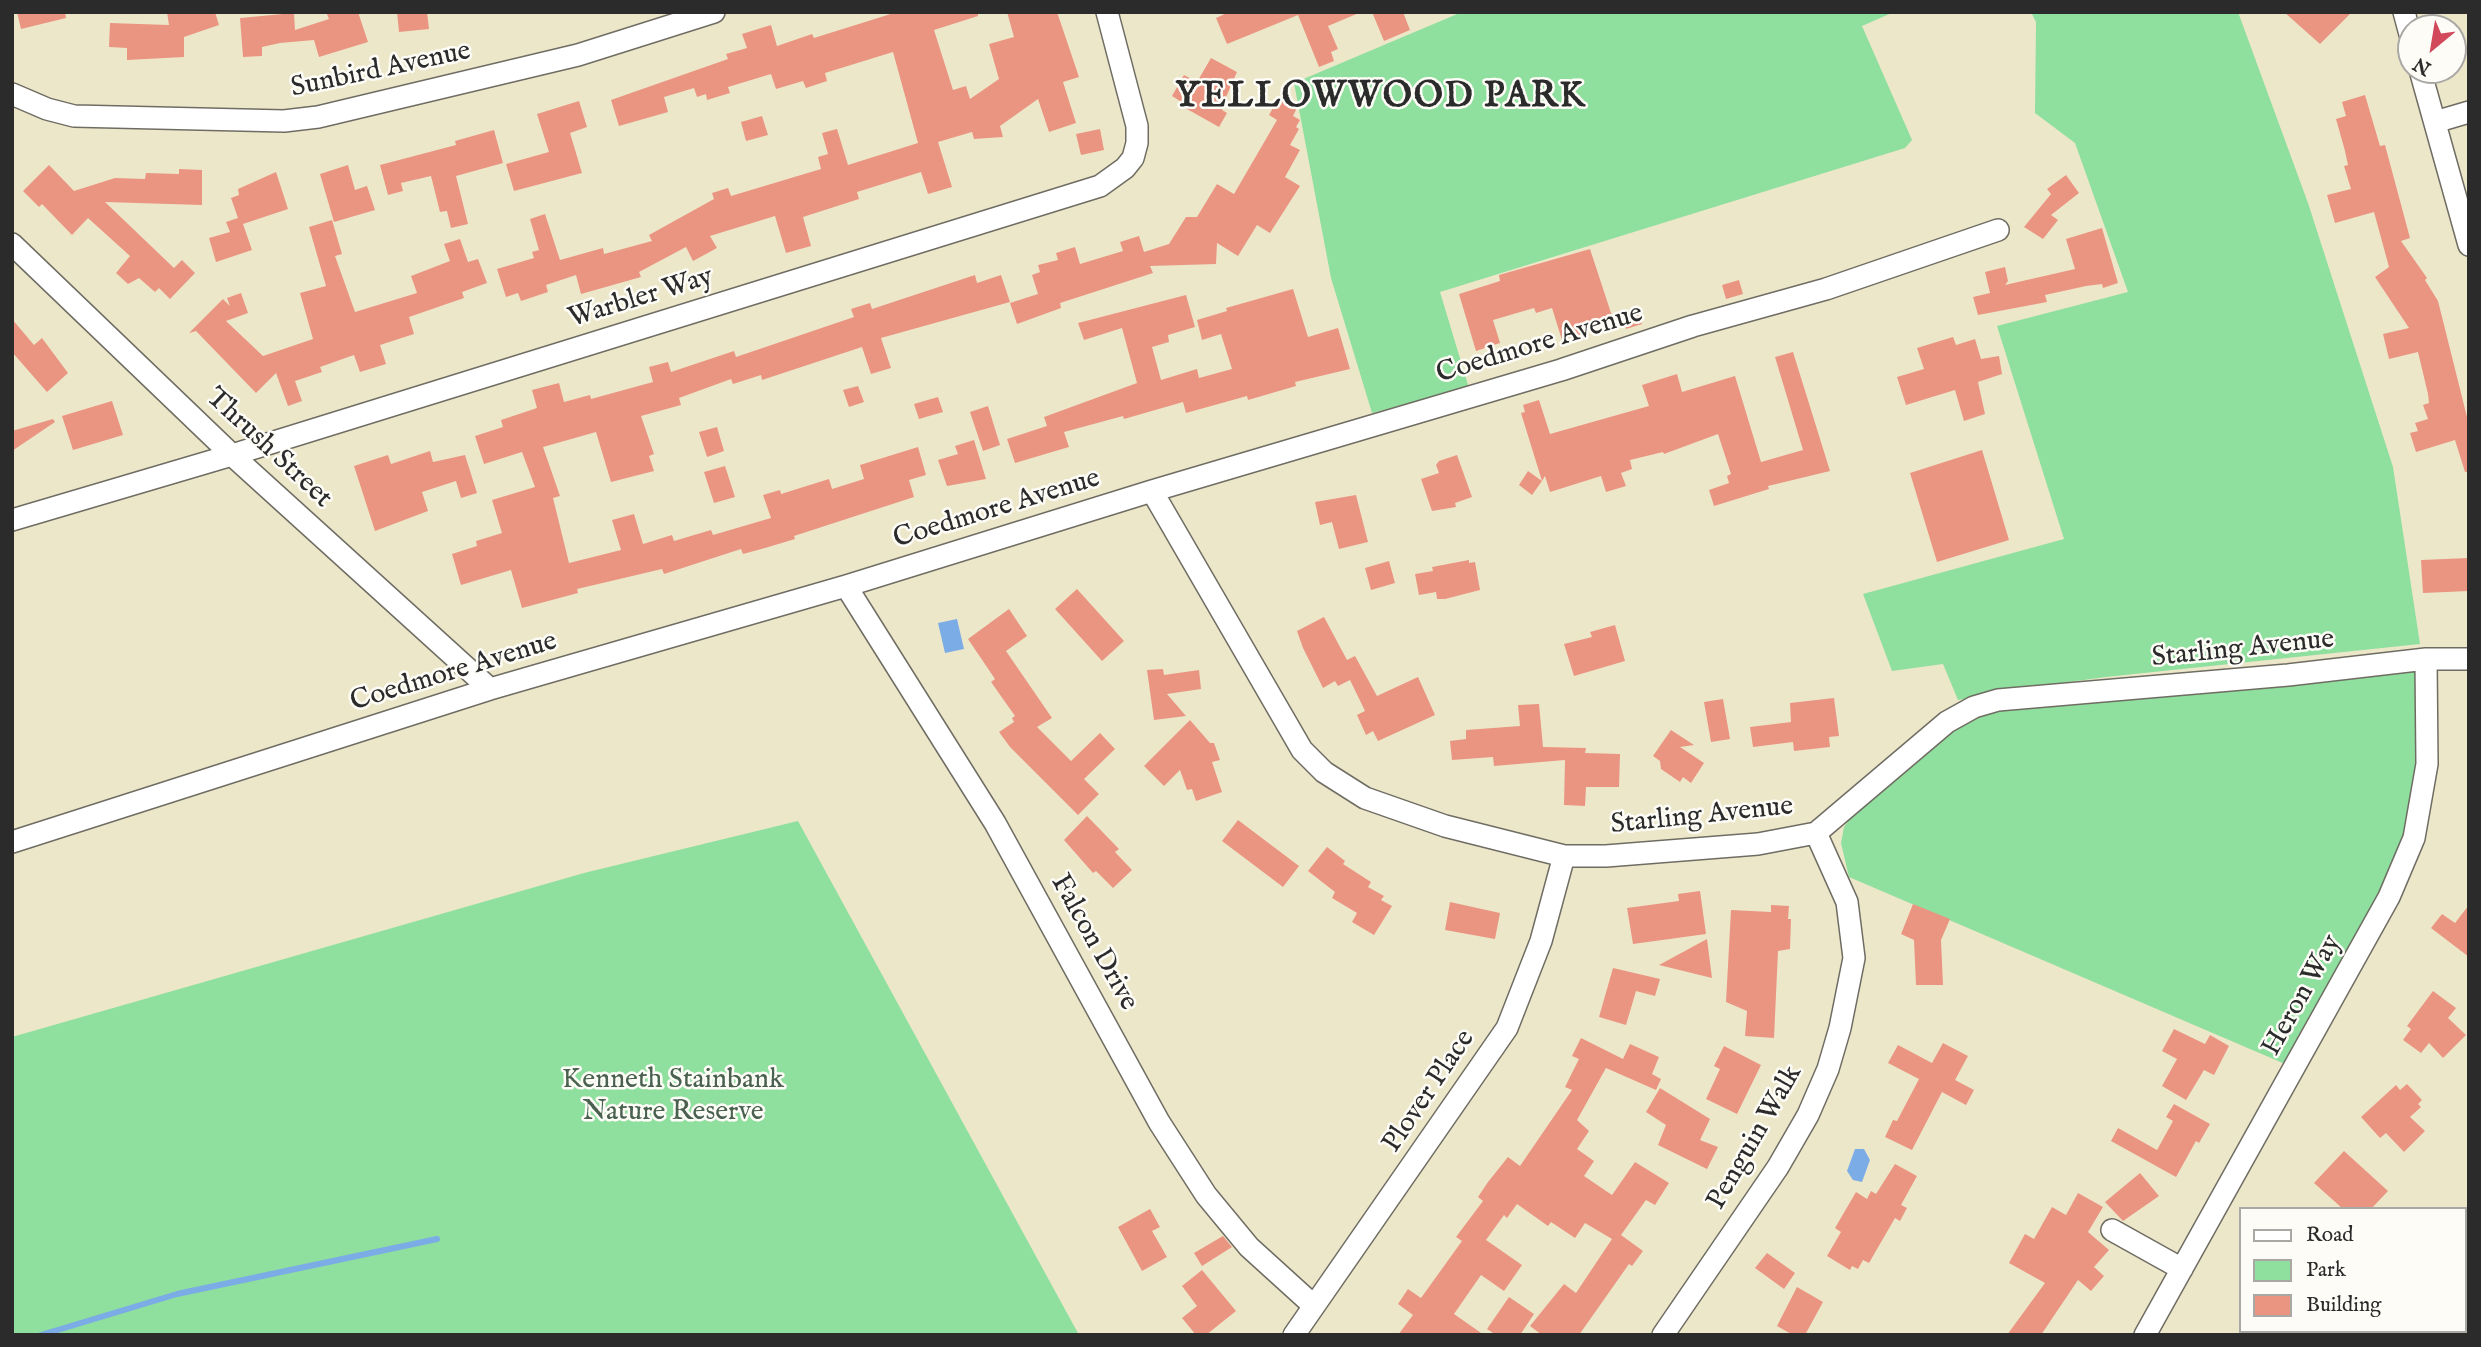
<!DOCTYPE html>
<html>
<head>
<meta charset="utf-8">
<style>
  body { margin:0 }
  #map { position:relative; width:2481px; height:1347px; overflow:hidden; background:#ede7ca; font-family:"IM FELL English",serif }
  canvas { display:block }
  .frame { position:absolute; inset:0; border:14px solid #2b2b2b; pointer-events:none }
  .legend { position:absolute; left:2239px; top:1207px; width:228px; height:126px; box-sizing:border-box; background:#fdfcf7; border:2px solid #a9a8a5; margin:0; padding:9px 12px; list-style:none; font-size:21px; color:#2b2b2b }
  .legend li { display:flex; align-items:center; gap:14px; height:35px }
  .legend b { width:35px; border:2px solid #a9a8a5 }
  .north { position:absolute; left:2397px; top:14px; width:70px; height:70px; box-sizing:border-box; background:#fdfcf7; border:2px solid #a9a8a5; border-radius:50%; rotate:210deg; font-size:19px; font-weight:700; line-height:28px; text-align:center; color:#2b2b2b }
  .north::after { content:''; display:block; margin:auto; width:24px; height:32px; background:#d1495b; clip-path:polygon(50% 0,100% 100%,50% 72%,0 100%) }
</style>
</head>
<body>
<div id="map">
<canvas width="2481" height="1347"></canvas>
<div class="frame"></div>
<ul class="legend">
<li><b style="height:9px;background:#fff"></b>Road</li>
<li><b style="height:19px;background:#8fdf9e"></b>Park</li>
<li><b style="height:19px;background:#ea9582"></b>Building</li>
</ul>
<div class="north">N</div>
</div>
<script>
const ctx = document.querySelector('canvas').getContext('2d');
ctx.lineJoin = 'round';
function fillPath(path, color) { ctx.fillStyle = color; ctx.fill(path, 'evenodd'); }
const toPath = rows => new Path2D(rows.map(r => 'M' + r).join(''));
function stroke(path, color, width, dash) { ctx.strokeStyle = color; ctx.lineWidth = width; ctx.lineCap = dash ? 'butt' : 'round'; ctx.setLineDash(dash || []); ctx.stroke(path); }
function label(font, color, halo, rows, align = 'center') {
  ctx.font = font + ' "IM FELL English",serif'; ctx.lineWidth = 5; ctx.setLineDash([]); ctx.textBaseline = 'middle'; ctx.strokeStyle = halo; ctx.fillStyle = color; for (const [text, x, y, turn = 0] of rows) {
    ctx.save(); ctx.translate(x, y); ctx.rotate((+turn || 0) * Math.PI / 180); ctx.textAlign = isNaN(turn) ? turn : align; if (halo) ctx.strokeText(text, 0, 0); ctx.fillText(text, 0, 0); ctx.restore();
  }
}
const green = toPath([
  [1462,12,1894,12,1862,26,1912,140,1905,148,1440,292,1469,388,1372,413,1331,278,1294,83],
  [2031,12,2238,12,2308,203,2393,467,2420,644,2106,677,2031,687,1958,700,1943,664,1892,671,1863,594,2064,539,1997,326,2128,292,2075,143,2035,113,2036,22],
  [2416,664,2419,773,2397,864,2285,1064,1849,877,1841,843,1844,827,1854,813,1951,729,1994,709],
  [798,821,1079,1335,12,1335,12,1037,584,873]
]);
const water = toPath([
  [957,619,964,649,945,653,938,623],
  [1855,1149,1864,1149,1870,1160,1862,1182,1853,1180,1847,1171]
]);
const stream = toPath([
  [41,1335,177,1294,437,1239]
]);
const building = toPath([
  [17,12,65,12,66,18,21,29],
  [167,12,215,12,219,25,184,37,184,57,127,60,127,48,109,47,110,23,169,25],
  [326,12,358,12,368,42,319,57,314,40,280,43,262,47,262,56,243,57,240,18,294,13,295,30,329,19],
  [397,12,427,12,429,29,399,32],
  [897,12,978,12,978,16,934,30,953,90,966,86,970,99,999,79,989,44,1014,37,1007,12,1057,12,1079,77,1063,82,1076,123,1049,132,1038,99,1000,126,1003,137,974,139,972,132,938,142,952,187,928,194,921,172,857,192,859,199,803,217,811,246,786,253,775,216,710,236,717,248,693,261,686,247,639,272,641,277,581,294,576,275,546,285,548,292,521,301,518,293,506,297,497,269,534,258,532,252,539,250,530,219,545,214,560,260,603,248,604,254,652,241,649,235,714,199,712,193,728,188,731,196,821,169,818,157,828,154,822,133,837,129,848,165,918,143,893,52,825,73,827,81,806,88,803,81,776,89,771,74,728,87,730,93,707,100,706,94,697,97,694,88,664,97,668,112,619,126,611,100,728,59,726,54,747,48,742,34,771,25,777,46,812,34,814,38],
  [1229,12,1359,12,1359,13,1328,26,1338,49,1331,52,1334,61,1319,67,1298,15,1227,44,1216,18],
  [1372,12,1403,12,1410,30,1384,41],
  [2284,12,2352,12,2320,44],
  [1211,58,1237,72,1226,97,1228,99,1222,110,1227,113,1219,127,1178,104,1180,101,1172,96,1184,75,1197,82],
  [2365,95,2380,146,2385,145,2410,238,2401,241,2427,278,2425,280,2438,301,2469,425,2469,472,2465,472,2455,440,2416,452,2410,433,2418,431,2415,423,2428,419,2423,405,2429,403,2428,394,2418,352,2389,359,2383,334,2409,328,2375,277,2389,267,2374,212,2335,223,2327,195,2351,189,2344,166,2348,165,2345,151,2336,119,2346,116,2342,102],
  [1279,97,1297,108,1293,116,1300,120,1296,127,1299,129,1290,145,1300,150,1285,177,1300,186,1270,233,1257,225,1238,256,1217,243,1216,264,1150,266,1153,273,1060,303,1061,308,1017,324,1010,303,1038,294,1032,275,1040,272,1038,265,1058,260,1056,253,1075,247,1080,264,1123,251,1120,242,1139,236,1144,252,1169,244,1186,217,1197,217,1217,184,1234,194,1277,120,1269,115],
  [579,101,587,127,570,133,582,173,514,191,506,164,549,152,537,114],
  [762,116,768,135,746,141,741,122],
  [1100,129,1104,150,1081,155,1076,134],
  [494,130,503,163,456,176,468,224,451,228,447,211,440,212,431,176,401,183,403,191,388,195,380,165,456,145,455,141],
  [49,165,74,191,115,178,145,179,146,173,179,174,179,169,202,170,202,205,105,202,174,268,182,260,195,273,170,299,159,288,155,292,139,278,128,284,116,273,130,256,88,218,72,235,42,204,39,207,23,191],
  [348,165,355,190,367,186,375,210,334,222,320,174],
  [276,172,288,209,243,224,252,250,216,262,209,238,230,232,226,222,238,218,231,198,239,195,238,189],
  [2066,175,2079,193,2051,215,2058,220,2043,239,2024,227,2051,194,2047,189],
  [332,220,342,254,335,256,355,312,417,293,411,276,450,261,444,244,460,239,468,262,478,259,487,283,462,292,464,298,409,317,414,334,380,345,386,364,360,372,354,355,320,367,322,372,295,381,302,401,288,406,276,373,256,393,196,331,189,333,223,299,230,306,227,298,241,293,248,313,226,321,263,356,313,339,300,293,326,286,309,227],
  [2102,228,2118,283,2103,288,2102,284,2086,286,2045,295,2047,302,1978,315,1973,297,1990,293,1985,272,2005,267,2008,281,2005,285,2075,269,2066,239],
  [1590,249,1613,319,1588,327,1590,332,1562,340,1552,308,1536,313,1534,308,1493,320,1500,343,1476,351,1459,294,1500,281,1499,275],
  [975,275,977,283,1001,275,1010,302,881,338,891,368,871,374,862,347,762,380,761,375,733,384,731,379,679,398,681,405,641,416,654,454,649,456,654,471,611,482,596,432,543,447,560,496,553,498,569,563,621,550,612,520,634,514,643,544,672,535,674,541,711,530,713,535,771,518,763,495,780,490,781,494,829,479,832,489,864,479,860,465,918,447,926,475,909,480,914,497,794,536,795,539,765,548,743,554,741,549,664,574,662,569,577,589,578,593,522,608,511,570,461,585,452,554,477,546,476,541,502,533,492,500,535,487,522,452,484,464,475,436,503,427,501,420,537,408,532,390,559,383,564,402,590,395,591,399,653,382,649,367,668,362,671,372,734,351,736,357,854,317,851,309,870,303,872,309],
  [1739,280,1743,294,1726,299,1722,285],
  [1293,289,1308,337,1338,328,1350,369,1295,382,1296,386,1248,400,1247,396,1186,413,1183,402,1124,419,1123,416,1064,432,1069,447,1015,463,1007,439,1047,426,1044,417,1137,383,1122,328,1084,340,1078,323,1186,295,1195,327,1168,335,1169,342,1152,347,1161,380,1197,369,1199,378,1232,369,1221,334,1202,340,1197,320,1227,311,1226,308],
  [1637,309,1642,324,1626,329,1622,313],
  [12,319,34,345,42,338,68,373,47,392,12,352],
  [1953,337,1956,345,1975,339,1981,359,1999,356,2002,374,1978,382,1985,414,1964,421,1955,390,1906,405,1897,377,1924,369,1917,348],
  [1793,352,1830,471,1768,486,1769,489,1714,506,1709,490,1729,483,1727,476,1731,474,1718,434,1664,454,1663,452,1630,460,1632,469,1621,473,1626,486,1606,492,1601,476,1550,492,1545,476,1542,481,1521,413,1525,412,1523,405,1539,400,1550,434,1649,406,1642,385,1677,374,1682,392,1735,376,1761,462,1803,450,1775,357],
  [858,386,864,402,849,407,843,390],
  [938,397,943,412,919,419,914,404],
  [112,401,123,435,73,450,62,416],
  [988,406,1000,445,983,451,970,412],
  [53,419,55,422,12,451,12,431],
  [717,427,724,451,707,457,699,432],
  [974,440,986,479,947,486,938,460,958,454,955,446],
  [1982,450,2009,540,1937,562,1910,473],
  [430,451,433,462,465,455,477,493,461,498,456,481,422,492,428,511,375,531,354,466,388,455,391,464],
  [1457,455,1472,497,1455,503,1456,507,1432,511,1421,479,1439,473,1436,465,1439,461],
  [725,466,735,497,714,503,704,472],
  [1528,471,1542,481,1532,495,1519,485],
  [1356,495,1368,542,1339,549,1332,522,1320,525,1315,502],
  [2469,558,2469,591,2423,593,2421,560],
  [1469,560,1469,563,1475,562,1480,590,1445,599,1437,599,1436,592,1419,595,1415,574,1433,571,1432,567],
  [1389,561,1395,583,1371,590,1365,568],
  [1077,589,1124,641,1102,661,1055,609],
  [1009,609,1027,636,1006,651,1052,718,1037,727,1071,761,1100,733,1115,749,1084,779,1099,794,1078,815,1010,747,999,732,1014,722,1012,718,1015,716,991,682,995,679,968,639],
  [1324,617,1347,660,1355,656,1377,696,1418,677,1435,715,1378,741,1373,731,1366,735,1357,715,1365,711,1350,680,1338,686,1335,681,1323,688,1303,648,1297,631],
  [1615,625,1625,661,1574,676,1564,644,1592,637,1590,632],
  [1163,669,1164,675,1199,670,1201,689,1167,694,1186,716,1154,720,1147,670],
  [1834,698,1839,736,1829,737,1830,747,1794,751,1793,742,1753,747,1750,727,1791,722,1790,703],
  [1723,699,1730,739,1711,742,1704,702],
  [1539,704,1543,747,1586,748,1585,753,1620,754,1619,787,1586,787,1585,806,1564,805,1565,760,1494,766,1493,757,1452,760,1450,741,1466,739,1466,730,1520,726,1518,705],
  [1190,720,1210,743,1214,743,1220,760,1212,762,1222,792,1196,801,1192,789,1187,790,1180,770,1164,786,1144,766],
  [1671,730,1694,745,1680,747,1704,763,1691,783,1683,777,1680,782,1661,769,1660,761,1653,756],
  [1087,816,1119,849,1115,852,1132,870,1113,888,1096,871,1093,873,1064,840],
  [1238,820,1299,866,1283,887,1222,841],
  [1327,847,1345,861,1343,864,1371,882,1368,887,1384,896,1381,900,1392,906,1374,935,1352,922,1357,913,1332,898,1335,892,1308,871],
  [1700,891,1706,934,1633,944,1627,908,1679,901,1678,894],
  [1450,902,1500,913,1495,939,1445,930],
  [1913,904,1950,919,1941,940,1943,985,1916,985,1914,940,1901,934],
  [1771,905,1789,906,1788,919,1791,919,1790,949,1778,951,1774,1038,1745,1036,1747,1011,1726,1002,1731,910,1771,912],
  [2469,905,2469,957,2431,928,2442,914,2455,923],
  [1707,939,1712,978,1659,965],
  [1613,968,1660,979,1655,996,1636,991,1626,1025,1599,1017],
  [2433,991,2456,1008,2448,1018,2466,1035,2443,1058,2429,1043,2421,1053,2403,1040,2411,1029,2407,1026],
  [2174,1029,2205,1044,2210,1035,2229,1046,2214,1075,2204,1070,2186,1100,2162,1086,2177,1059,2162,1051],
  [1581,1038,1623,1059,1630,1044,1659,1057,1652,1074,1661,1079,1656,1090,1606,1068,1577,1120,1589,1131,1577,1149,1594,1161,1584,1176,1612,1195,1635,1162,1669,1183,1655,1205,1646,1200,1621,1235,1643,1251,1632,1266,1629,1264,1579,1335,1542,1335,1530,1326,1564,1284,1576,1293,1612,1239,1585,1223,1575,1238,1551,1222,1548,1226,1517,1204,1507,1218,1504,1215,1486,1240,1522,1265,1504,1291,1481,1275,1454,1314,1484,1335,1398,1335,1413,1315,1398,1304,1408,1289,1421,1298,1462,1241,1456,1237,1483,1201,1478,1197,1488,1182,1508,1157,1520,1166,1572,1090,1565,1087,1579,1059,1572,1056],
  [1943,1043,1968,1056,1955,1080,1974,1090,1966,1105,1942,1092,1912,1150,1885,1137,1893,1120,1897,1121,1919,1079,1888,1063,1898,1045,1932,1063],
  [1724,1046,1761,1065,1737,1114,1706,1099,1720,1069,1714,1066],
  [2407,1084,2422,1100,2418,1104,2421,1107,2410,1117,2425,1131,2404,1152,2386,1133,2380,1138,2361,1117,2396,1085,2400,1090],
  [1660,1088,1710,1119,1700,1140,1718,1147,1707,1169,1658,1145,1666,1125,1646,1112],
  [2174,1104,2210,1124,2199,1143,2196,1141,2176,1177,2111,1141,2118,1128,2157,1150,2173,1121,2166,1117],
  [2344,1151,2388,1191,2371,1209,2343,1209,2314,1183],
  [1895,1164,1917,1176,1901,1205,1907,1208,1900,1221,1895,1218,1869,1263,1863,1260,1858,1269,1852,1266,1850,1270,1827,1256,1841,1232,1835,1228,1856,1192,1867,1199,1871,1191,1876,1194],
  [2140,1173,2159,1196,2123,1221,2105,1202],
  [2078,1193,2103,1207,2088,1232,2109,1250,2094,1267,2104,1276,2091,1291,2078,1280,2041,1335,2007,1335,2045,1283,2009,1263,2025,1234,2034,1239,2052,1207,2066,1215],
  [1150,1209,1160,1227,1152,1231,1167,1257,1142,1271,1118,1227],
  [1223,1236,1232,1247,1202,1266,1194,1253],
  [1767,1253,1795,1273,1784,1289,1755,1268],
  [1202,1270,1236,1311,1206,1335,1196,1335,1182,1318,1197,1306,1182,1286],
  [1797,1287,1823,1302,1805,1335,1793,1335,1777,1326],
  [1509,1297,1534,1314,1520,1335,1496,1335,1487,1329]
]);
const minor = toPath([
  [2404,12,2411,38],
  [2420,70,2469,245],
  [12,94,47,109,74,116,284,121,318,117,578,55,714,12],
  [2435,122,2469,112],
  [12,244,232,455,490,689],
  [1152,491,1302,750,1324,772,1365,798,1445,826,1564,856,1606,856,1758,844,1816,833,1947,722,1974,707,1998,700,2288,675,2426,659,2469,659],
  [12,520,232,455,1100,186,1125,168,1133,158,1137,143,1137,126,1107,12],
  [846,586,995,823,1159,1122,1206,1195,1249,1247,1314,1306],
  [12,842,490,689,846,586,1152,491,1561,370,1693,326,1826,289,1998,230],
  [2112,1230,2182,1269],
  [1294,1335,1507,1028,1541,941,1564,856],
  [1663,1335,1778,1167,1808,1115,1828,1069,1840,1028,1854,958,1847,902,1816,833],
  [2145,1335,2389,897,2414,838,2427,764,2426,659]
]);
const streetNames = [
  ["Sunbird Avenue",381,71,-12],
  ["Warbler Way",641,299,-17],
  ["Coedmore Avenue",1540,345,-17],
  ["Thrush Street",268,449,43],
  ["Coedmore Avenue",997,510,-17],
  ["Starling Avenue",2243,650,-6],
  ["Coedmore Avenue",454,673,-17],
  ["Starling Avenue",1702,817,-6],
  ["Falcon Drive",1093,943,61],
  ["Heron Way",2303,996,-61],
  ["Plover Place",1430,1092,-56],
  ["Penguin Walk",1756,1138,-60]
];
const parkNames = [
  ["Kenneth Stainbank",673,1081],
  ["Nature Reserve",673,1113]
];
const districtNames = [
  ["YELLOWWOOD PARK",1381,99]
];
fillPath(green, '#8fdf9e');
fillPath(water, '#7bace6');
stroke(stream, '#7bace6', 6);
fillPath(building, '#ea9582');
stroke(minor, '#6f6d63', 24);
stroke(minor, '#fff', 21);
label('28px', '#2b2b2b', '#fdfcf7', streetNames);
label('28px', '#49614e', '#fdfcf7', parkNames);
ctx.letterSpacing = '2px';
label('bold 35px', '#2b2b2b', '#fdfcf7', districtNames);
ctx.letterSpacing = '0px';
</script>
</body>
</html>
